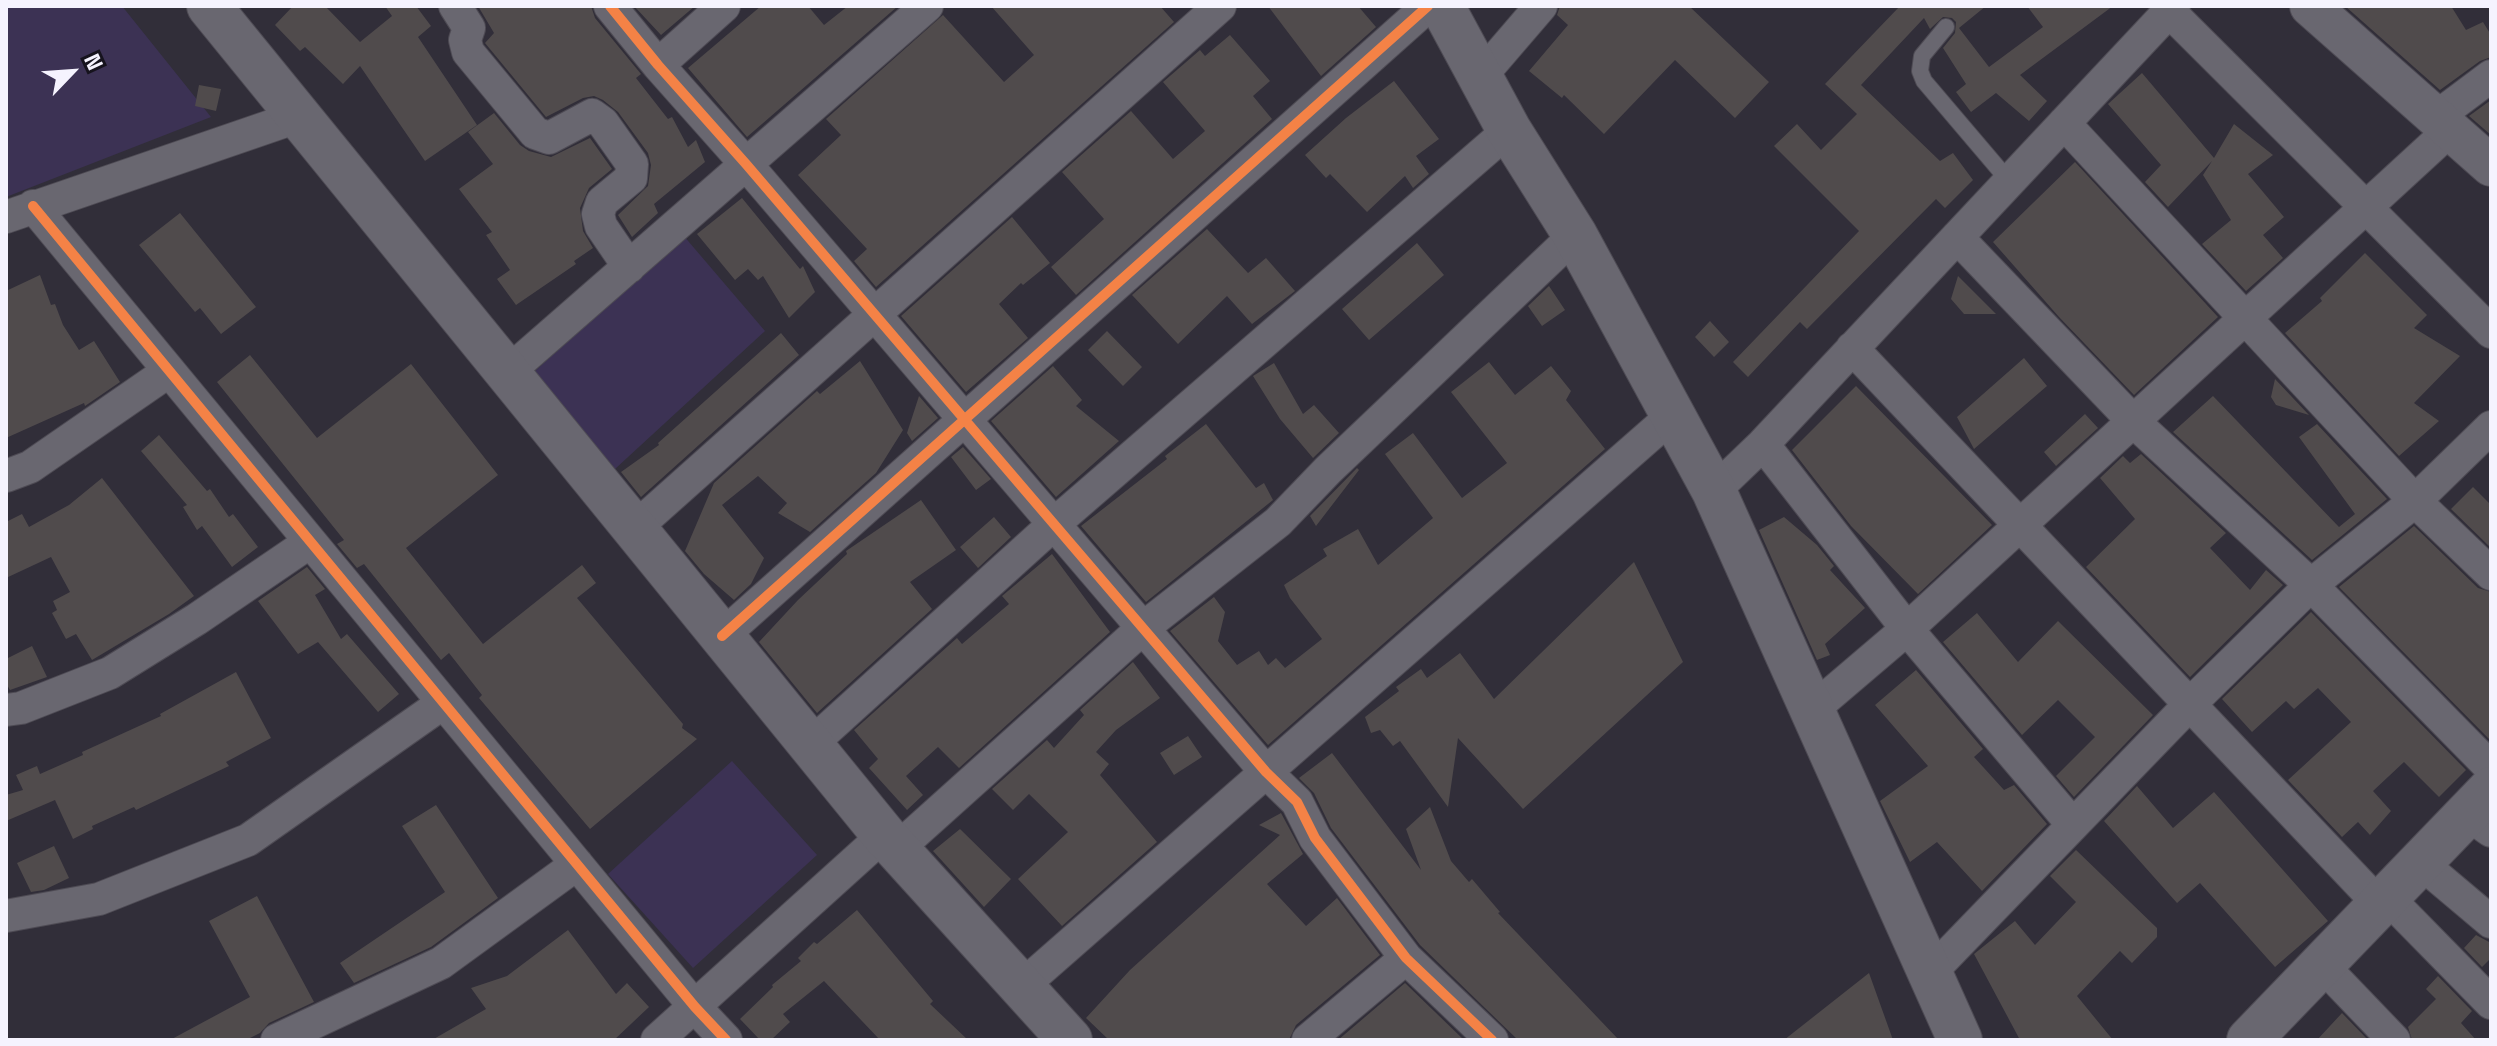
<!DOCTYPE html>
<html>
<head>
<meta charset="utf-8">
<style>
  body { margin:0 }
  #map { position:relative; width:2497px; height:1046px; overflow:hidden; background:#312e39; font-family:"Space Grotesk",sans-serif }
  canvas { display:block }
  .frame { position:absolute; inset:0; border:8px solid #f5f3fe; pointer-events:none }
  .north { position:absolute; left:32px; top:32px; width:80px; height:80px; -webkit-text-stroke:6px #16131d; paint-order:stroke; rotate:65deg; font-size:22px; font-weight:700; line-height:32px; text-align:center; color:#f5f3fe }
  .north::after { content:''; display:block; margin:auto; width:28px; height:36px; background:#f5f3fe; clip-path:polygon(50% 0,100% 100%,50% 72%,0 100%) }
</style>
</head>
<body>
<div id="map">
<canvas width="2497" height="1046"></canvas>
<div class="frame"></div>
<div class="north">N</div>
</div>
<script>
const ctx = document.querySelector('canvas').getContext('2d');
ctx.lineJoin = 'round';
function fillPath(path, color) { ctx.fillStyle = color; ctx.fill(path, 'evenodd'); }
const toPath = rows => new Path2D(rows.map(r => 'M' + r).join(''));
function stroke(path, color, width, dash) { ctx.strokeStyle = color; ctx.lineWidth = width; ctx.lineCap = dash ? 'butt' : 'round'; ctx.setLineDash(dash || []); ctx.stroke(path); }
const green = toPath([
  [122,6,211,117,6,197,6,7],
  [683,235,765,331,615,469,534,372],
  [732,761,817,855,693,968,608,874]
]);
const building = toPath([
  [293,6,325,6,360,42,392,16,385,6,416,6,431,26,418,37,477,125,425,161,360,66,343,84,305,47,300,51,275,25],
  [478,6,591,6,595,18,641,74,636,78,668,119,672,117,688,147,696,140,705,162,654,204,658,213,632,237,618,215,648,186,651,165,648,153,618,112,603,100,594,96,583,98,546,117,485,43,494,33],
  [634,6,695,6,661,35],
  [761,6,808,6,824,25,848,6,898,6,747,137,688,68],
  [991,6,1160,6,1174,22,876,287,854,261,867,249,798,175,841,135,826,119,943,15,1004,82,1034,55],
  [1268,6,1358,6,1376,27,1321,76],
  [1560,6,1689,6,1769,82,1735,118,1675,60,1604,134,1564,95,1562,98,1529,71,1568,25,1557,15],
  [1900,6,1986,6,1959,28,1989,67,2043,27,2027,6,2113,6,2020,75,2047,101,2029,121,1996,93,1971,112,1956,92,1966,84,1943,48,1955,33,1956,22,1952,18,1943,17,1930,29,1924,18,1861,85,1940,161,1953,153,1973,180,1945,208,1936,199,1807,329,1800,322,1748,377,1733,362,1859,231,1774,146,1797,124,1821,150,1857,114,1825,84],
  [2345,6,2451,6,2466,30,2483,22,2491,35,2491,57,2480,61,2440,90],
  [1230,35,1270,81,1253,96,1272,119,1076,295,1051,267,1104,219,1062,172,1131,111,1173,159,1205,131,1163,82,1200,50,1205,56],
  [2142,73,2214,158,2234,124,2273,155,2248,174,2284,217,2263,235,2283,258,2246,291,2202,244,2231,220,2203,175,2212,161,2168,207,2145,182,2161,165,2108,104],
  [1394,81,1439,139,1416,156,1429,174,1413,188,1405,176,1367,212,1330,174,1326,178,1305,155,1346,118],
  [199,85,221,89,216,111,195,106],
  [2491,100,2491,135,2469,116],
  [494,113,520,145,529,151,551,157,590,138,612,169,589,188,580,208,583,231,593,248,574,261,576,264,516,305,497,279,510,270,486,235,492,232,459,189,493,164,468,132],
  [2075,162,2218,317,2134,395,2059,317,1993,242],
  [742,198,800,269,803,266,815,292,789,318,763,276,758,280,748,269,735,280,697,234],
  [180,213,256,307,221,334,200,308,195,312,139,245],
  [1012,217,1050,263,1023,285,1021,283,999,304,1028,338,966,392,901,316],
  [1207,229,1248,273,1266,258,1295,291,1252,324,1227,296,1178,344,1132,295],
  [1417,243,1444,275,1369,340,1342,309],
  [2365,253,2427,315,2414,328,2460,356,2414,403,2439,421,2399,456,2285,333,2322,301,2320,298],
  [40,275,51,305,55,304,63,325,79,350,94,341,120,382,85,406,84,403,6,438,6,291],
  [1958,276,1996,314,1964,314,1951,299],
  [1549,286,1565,310,1542,326,1528,306],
  [1710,321,1729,342,1714,357,1695,337],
  [1107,331,1142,367,1123,386,1088,350],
  [781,333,799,355,641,497,621,472,659,445,658,443],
  [250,355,317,438,411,364,498,475,406,548,483,644,582,565,596,583,577,598,683,724,682,728,697,739,590,829,479,698,482,695,449,653,441,660,364,564,357,568,337,544,344,540,217,382],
  [2024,358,2047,386,1974,449,1957,417],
  [860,361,903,430,876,473,810,532,778,513,787,503,758,476,722,505,764,558,751,584,734,600,704,574,685,551,714,483,817,391,820,394],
  [1489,362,1515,395,1551,366,1571,391,1566,400,1605,449,1268,745,1170,631,1214,597,1225,612,1218,641,1237,665,1259,651,1268,665,1276,658,1285,668,1322,639,1290,598,1284,585,1327,556,1323,549,1358,529,1378,565,1433,518,1385,454,1413,433,1462,498,1507,463,1451,392],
  [1274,363,1303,414,1314,405,1339,433,1313,458,1280,419,1253,376],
  [1053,366,1082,400,1076,406,1119,441,1056,497,991,421],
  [2275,379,2309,415,2276,405,2271,397],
  [1856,386,1992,525,1918,594,1851,526,1792,450],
  [919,396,938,418,912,441,907,433],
  [2213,396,2339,527,2355,514,2299,437,2317,424,2387,499,2312,560,2173,432],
  [2085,414,2098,428,2056,466,2044,452],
  [1206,424,1256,488,1264,483,1273,500,1146,602,1081,526,1167,459,1165,456],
  [159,435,207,491,210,489,229,517,233,514,258,547,232,567,202,526,197,530,183,507,187,505,141,451],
  [963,447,991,479,976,490,951,457],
  [2141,454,2226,533,2210,548,2250,590,2266,570,2283,585,2190,677,2086,567,2135,519,2100,478,2123,456,2130,463],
  [1357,468,1359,470,1316,526,1310,516],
  [102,478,194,596,169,614,92,660,76,634,66,639,52,613,57,610,53,601,70,592,51,557,6,578,6,522,22,514,29,527,69,505],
  [2473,487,2491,505,2491,548,2451,509],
  [921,500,956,550,910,582,932,609,817,713,759,642,798,600,847,554,846,551],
  [994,517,1011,537,978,568,960,547],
  [1784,517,1817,545,1834,566,1830,570,1865,608,1825,644,1830,655,1817,660,1759,530],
  [2414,526,2478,588,2491,592,2491,741,2339,587],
  [1052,554,1110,632,959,768,938,747,906,776,923,795,907,810,869,768,878,759,854,730,957,638,962,644,1009,604,1002,596],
  [1634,562,1683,662,1523,809,1458,738,1448,807,1400,741,1393,746,1380,730,1371,733,1365,717,1399,691,1396,687,1421,669,1427,678,1460,653,1494,699],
  [307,567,325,589,315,595,341,639,347,634,399,694,378,712,318,642,298,654,258,601],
  [2311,612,2466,770,2439,797,2404,762,2373,791,2391,811,2370,835,2358,822,2342,837,2288,780,2351,722,2318,688,2294,709,2286,701,2252,732,2222,699],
  [1977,613,2018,662,2058,621,2153,715,2074,797,2056,776,2095,737,2058,700,2022,735,2016,728,1943,642],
  [32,646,47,677,10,690,6,683,6,659],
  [1133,662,1160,698,1116,730,1096,752,1109,764,1100,775,1157,842,1062,926,1018,879,1068,832,1029,794,1013,810,992,789,1047,740,1054,748,1084,715,1080,710],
  [1916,670,1983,749,1974,757,2004,790,2014,785,2047,824,1982,891,1937,842,1910,862,1880,801,1928,766,1875,705],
  [236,672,271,738,226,762,229,766,136,810,134,807,92,826,93,829,73,839,55,800,6,821,6,795,23,790,16,775,37,766,40,774,83,755,82,752,161,716,160,714],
  [1188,736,1202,757,1174,775,1160,753],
  [1332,753,1421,870,1406,829,1430,807,1451,861,1469,882,1472,879,1500,912,1498,913,1619,1040,1518,1040,1420,945,1331,828,1314,793,1299,778],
  [2137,786,2173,828,2214,792,2328,921,2275,967,2200,883,2177,903,2104,821],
  [436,805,498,898,431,947,354,983,340,963,445,892,402,826],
  [1281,813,1303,854,1267,884,1306,926,1337,898,1380,955,1296,1025,1289,1040,1109,1040,1086,1018,1130,970,1280,835,1259,825],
  [960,829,1011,879,984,907,933,851],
  [54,846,69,878,44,890,31,892,17,863],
  [2076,850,2157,928,2157,937,2132,963,2120,951,2077,996,2113,1040,2020,1040,1974,954,2015,921,2035,945,2076,902,2050,876],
  [257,896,314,1002,269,1023,260,1033,246,1040,170,1040,250,997,209,921],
  [857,910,933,1001,930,1004,968,1040,880,1040,824,981,783,1014,790,1022,771,1040,760,1040,740,1019,773,987,772,985,801,961,798,958,814,942,817,944],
  [568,930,616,994,627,983,649,1007,614,1040,432,1040,486,1009,471,988,507,976],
  [2476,935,2491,943,2491,958,2482,967,2464,948],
  [1869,973,1893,1040,1784,1040],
  [2438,976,2472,1011,2461,1023,2476,1040,2412,1040,2408,1027,2436,999,2426,989],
  [1405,983,1464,1040,1338,1040],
  [2342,1013,2368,1040,2317,1040]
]);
const service = toPath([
  [1946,27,1922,56,1920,71,1924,81,2009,181]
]);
const minor = toPath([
  [455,6,469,28,465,40,468,52,535,133,549,138,592,115,603,123,632,164,631,178,602,202,598,214,601,226,629,267],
  [610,6,658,65,746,164,1266,772,1297,802,1315,838,1406,958,1492,1040],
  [2169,11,2491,332],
  [658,65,724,6],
  [1480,77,1541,6],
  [2435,118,2491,76],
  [2064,123,2415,501,2491,574],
  [33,206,695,1007,726,1040],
  [6,217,300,116],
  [1957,237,2133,421,2311,585,2491,768],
  [1852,348,2380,905],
  [508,372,927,6],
  [1763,444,1907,629,2073,825],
  [6,476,30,467,169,371],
  [1714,491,1763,444,2174,6],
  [635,528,1220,6],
  [722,636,1428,6],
  [6,710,21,708,110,673,197,619,310,542],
  [1812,710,1907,629,2450,130],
  [810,745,1054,524,1509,130],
  [2467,814,2491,831],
  [897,849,1143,628,1278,522,1328,470,1575,235],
  [2421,863,2491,922],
  [2388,898,2491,1003],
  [6,916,99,899,248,840,443,703],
  [2323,966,2394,1040],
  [1930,973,2191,703,2311,585,2415,501,2491,427],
  [1022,986,1672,416],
  [277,1040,441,963,577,864],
  [657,1040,884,835],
  [1308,1040,1406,958]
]);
const tertiary = toPath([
  [2310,6,2491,166]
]);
const secondary = toPath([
  [209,6,884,835,1070,1040],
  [1442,6,1509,130,1575,235,1714,491,1960,1040],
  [2249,1040,2491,789]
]);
const cycleway = toPath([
  [610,6,658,65,746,164,1266,772,1297,802,1315,838,1406,958,1492,1040],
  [33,206,695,1007,726,1040],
  [722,636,1428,6]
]);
fillPath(green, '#3c3254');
fillPath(building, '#504b4c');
stroke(service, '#4e4b54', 18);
stroke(minor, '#4e4b54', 34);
stroke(tertiary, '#4e4b54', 42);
stroke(secondary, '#4e4b54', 46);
stroke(service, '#696770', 16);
stroke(minor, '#696770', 32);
stroke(tertiary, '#696770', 40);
stroke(secondary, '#696770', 44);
stroke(cycleway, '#f48246', 10);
</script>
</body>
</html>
